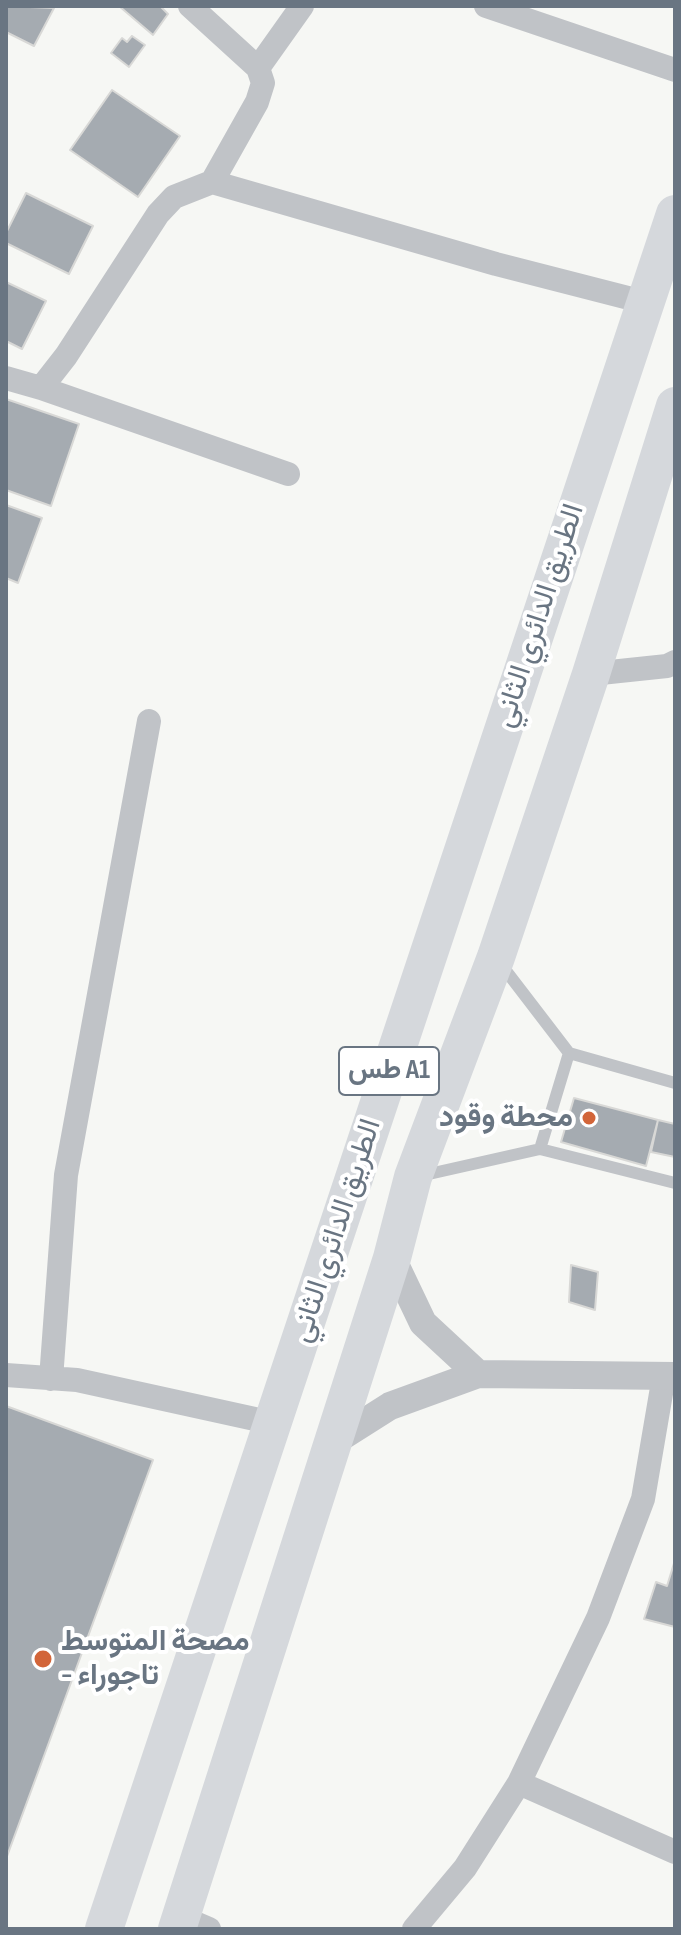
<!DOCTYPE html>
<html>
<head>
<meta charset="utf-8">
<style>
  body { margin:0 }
  #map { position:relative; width:681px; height:1935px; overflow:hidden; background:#f6f7f4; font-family:"Sofia Sans Condensed",sans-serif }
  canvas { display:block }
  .frame { position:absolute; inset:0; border:8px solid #697582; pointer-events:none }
</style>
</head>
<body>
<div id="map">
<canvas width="681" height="1935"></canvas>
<div class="frame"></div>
</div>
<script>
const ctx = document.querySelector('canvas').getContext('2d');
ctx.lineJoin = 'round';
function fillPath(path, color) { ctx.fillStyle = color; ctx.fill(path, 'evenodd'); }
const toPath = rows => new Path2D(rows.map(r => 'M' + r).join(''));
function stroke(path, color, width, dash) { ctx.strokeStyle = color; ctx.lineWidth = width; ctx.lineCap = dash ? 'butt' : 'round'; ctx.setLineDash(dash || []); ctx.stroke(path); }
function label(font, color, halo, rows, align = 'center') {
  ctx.font = font + ' "Sofia Sans Condensed",Vazirmatn,sans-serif'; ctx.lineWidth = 8; ctx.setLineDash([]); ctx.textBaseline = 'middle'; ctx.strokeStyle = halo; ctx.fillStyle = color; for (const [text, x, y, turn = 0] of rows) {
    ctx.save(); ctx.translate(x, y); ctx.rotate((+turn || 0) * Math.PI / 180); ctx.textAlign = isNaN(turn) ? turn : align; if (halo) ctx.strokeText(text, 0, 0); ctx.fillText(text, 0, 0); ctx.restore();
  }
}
const building = toPath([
  [6,6,54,8,34,46,6,32,6,6],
  [119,6,160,6,168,14,153,35,119,6],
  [132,36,145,45,129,67,111,53,122,38,127,42,132,36],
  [112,90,180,136,138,197,70,150,112,90],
  [26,193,93,226,69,274,6,243,6,233,26,193],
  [6,282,46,301,22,349,6,341,6,282],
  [6,399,79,424,51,506,6,490,6,399],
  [6,505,42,518,18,583,6,578,6,505],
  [574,1098,658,1120,646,1166,561,1142,574,1098],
  [658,1120,675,1124,675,1157,651,1152,658,1120],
  [571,1265,598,1272,595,1310,569,1302,571,1265],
  [6,1406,153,1460,6,1859,6,1406],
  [675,1560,675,1627,644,1619,656,1582,667,1586,675,1560]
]);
const service = toPath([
  [569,1053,675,1083],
  [540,1149,675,1183],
  [420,1176,540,1149,569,1053,500,963]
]);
const minor = toPath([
  [190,6,258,68,263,83,257,102,212,182],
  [486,6,675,70],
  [258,68,302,6],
  [6,378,41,388,66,356,158,214,174,197,212,182,496,264,644,302],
  [41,388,288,474],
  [591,674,667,666,675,662],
  [6,1375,77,1380,273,1423],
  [51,1379,66,1175,149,721],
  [519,1783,675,1852],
  [181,1917,209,1929],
  [414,1929,465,1868,519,1783,598,1618,643,1499,664,1376]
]);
const tertiary = toPath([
  [392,1258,423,1323,478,1374],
  [330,1444,390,1406,478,1374,675,1376]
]);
const trunk = toPath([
  [104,1929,675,214],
  [177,1929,392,1258,413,1177,496,957,591,674,675,406]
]);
const markers = [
  [589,1118,8,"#d26539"],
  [43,1659,10,"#d26539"]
];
const shields = [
  [389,1071,100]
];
const shieldNames = [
  ["طس A1",389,1071]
];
const streetNames = [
  ["الطريق الدائري الثاني",540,616,-72],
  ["الطريق الدائري الثاني",337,1231,-72]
];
const poiNames = [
  ["محطة وقود",573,1118],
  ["مصحة المتوسط",61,1642,"left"],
  ["- تاجوراء",61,1676,"left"]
];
fillPath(building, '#a5abb1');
stroke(building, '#d8d8d6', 2);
stroke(service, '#c0c3c7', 12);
stroke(minor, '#c0c3c7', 24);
stroke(tertiary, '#c0c3c7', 28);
stroke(trunk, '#d5d8dc', 38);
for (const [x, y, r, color] of markers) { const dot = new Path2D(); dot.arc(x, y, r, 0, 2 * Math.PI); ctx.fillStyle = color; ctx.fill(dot); stroke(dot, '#fff', 3); }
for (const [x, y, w] of shields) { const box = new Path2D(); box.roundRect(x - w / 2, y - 24, w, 48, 6); ctx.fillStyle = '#fff'; ctx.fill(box); stroke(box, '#697582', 2); }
label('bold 28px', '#697582', null, shieldNames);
label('30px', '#697582', '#fff', streetNames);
label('bold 30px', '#697582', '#fff', poiNames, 'right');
</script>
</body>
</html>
